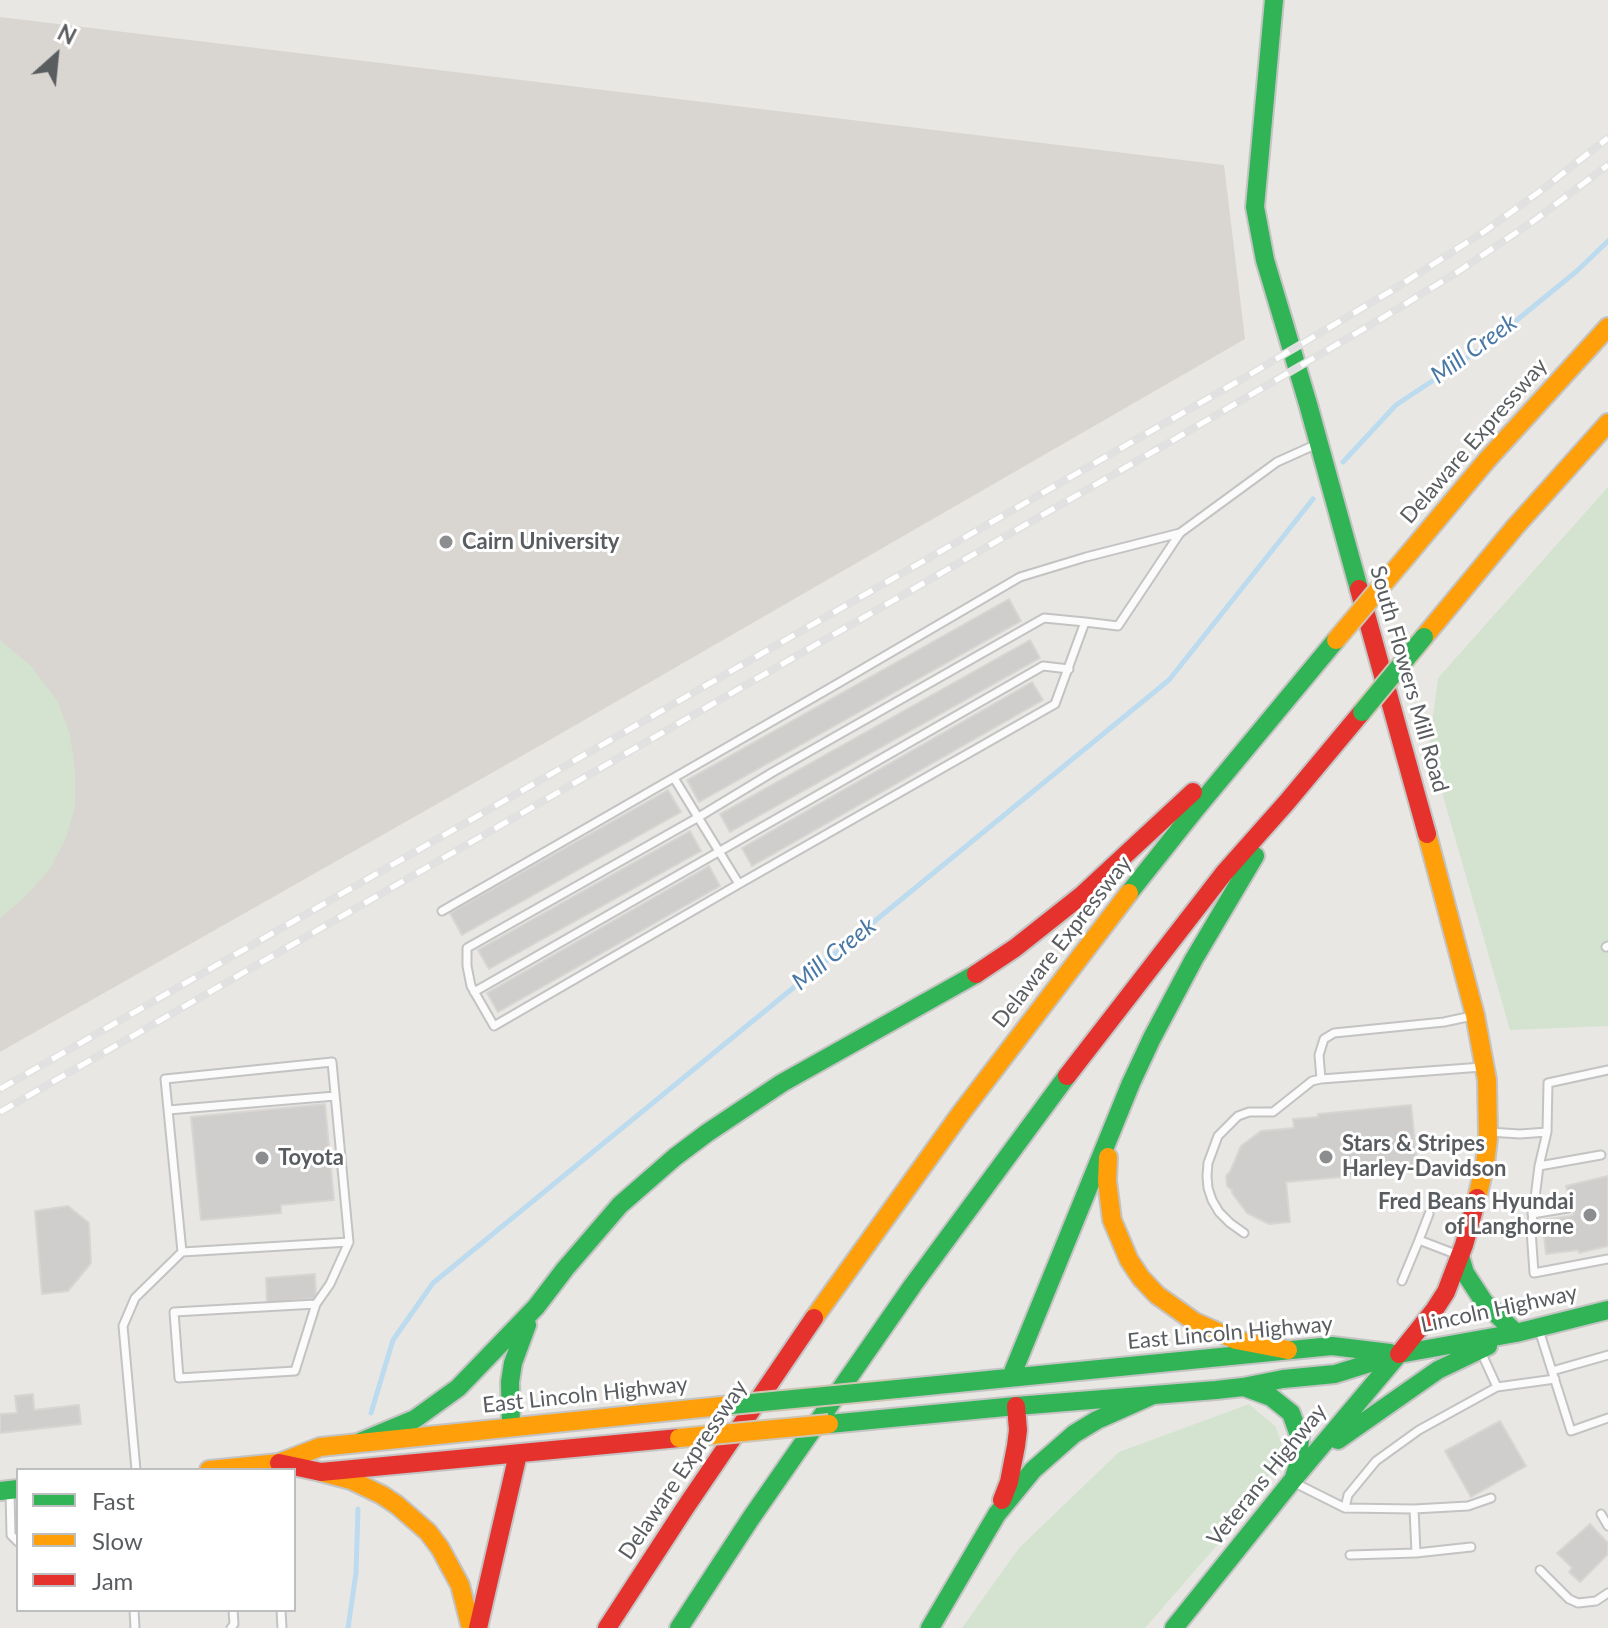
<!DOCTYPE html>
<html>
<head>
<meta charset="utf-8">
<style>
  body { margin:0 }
  #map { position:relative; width:1608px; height:1628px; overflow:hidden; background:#e9e7e3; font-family:Lato,sans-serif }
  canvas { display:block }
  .legend { position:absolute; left:16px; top:1468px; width:280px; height:144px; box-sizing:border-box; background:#fff; border:2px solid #bdbebf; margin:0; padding:10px 14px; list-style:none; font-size:24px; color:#5a5d60 }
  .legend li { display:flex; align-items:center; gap:16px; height:40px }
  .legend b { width:40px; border:2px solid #bdbebf }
  .north { position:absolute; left:16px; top:16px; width:80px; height:80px; -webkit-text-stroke:6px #fff; paint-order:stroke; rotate:27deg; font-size:22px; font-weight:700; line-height:32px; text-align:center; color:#5a5d60 }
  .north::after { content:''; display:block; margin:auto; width:28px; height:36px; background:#5a5d60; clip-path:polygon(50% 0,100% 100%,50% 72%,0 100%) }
</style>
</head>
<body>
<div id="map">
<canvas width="1608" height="1628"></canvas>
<ul class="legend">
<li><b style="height:10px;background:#30b455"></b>Fast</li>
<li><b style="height:10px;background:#ff9f0a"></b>Slow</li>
<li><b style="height:10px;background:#e5322d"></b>Jam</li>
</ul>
<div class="north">N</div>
</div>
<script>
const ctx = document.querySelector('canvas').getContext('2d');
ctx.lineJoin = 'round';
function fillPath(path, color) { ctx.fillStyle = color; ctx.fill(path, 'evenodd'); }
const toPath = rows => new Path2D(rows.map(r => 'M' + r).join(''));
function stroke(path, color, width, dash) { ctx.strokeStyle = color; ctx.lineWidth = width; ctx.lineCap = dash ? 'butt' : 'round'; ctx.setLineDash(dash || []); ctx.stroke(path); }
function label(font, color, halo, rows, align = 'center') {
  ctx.font = font + ' Lato,sans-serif'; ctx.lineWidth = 6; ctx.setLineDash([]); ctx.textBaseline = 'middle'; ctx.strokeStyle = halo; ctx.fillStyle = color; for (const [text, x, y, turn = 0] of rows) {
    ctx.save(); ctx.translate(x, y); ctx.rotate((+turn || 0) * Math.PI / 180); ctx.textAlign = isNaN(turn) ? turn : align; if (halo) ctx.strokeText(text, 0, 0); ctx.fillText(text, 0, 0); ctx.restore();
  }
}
const education = toPath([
  [0,17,1224,165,1245,339,541,745,0,1052]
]);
const green = toPath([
  [1608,487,1608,1026,1510,1030,1429,747,1438,678],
  [0,640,31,666,58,702,70,735,75,771,75,806,66,838,49,870,27,895,0,918],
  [1249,1404,1276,1427,1284,1451,1245,1513,1145,1628,962,1628,1019,1548,1119,1452]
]);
const stream = toPath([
  [1343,462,1396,405,1485,346,1577,271,1608,241],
  [371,1413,393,1340,433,1283,1169,680,1313,499],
  [348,1628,356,1573,358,1509]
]);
const building = toPath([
  [1009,599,1021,621,699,802,687,780,1009,599],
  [1030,640,1040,658,730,832,720,814,1030,640],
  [1032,682,1043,700,752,866,742,848,1032,682],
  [668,790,681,812,462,935,450,913,668,790],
  [690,831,701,851,489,969,478,950,690,831],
  [709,866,720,886,498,1012,487,993,709,866],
  [325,1104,334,1200,281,1205,281,1213,201,1220,191,1117,325,1104],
  [1411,1105,1418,1170,1286,1182,1290,1222,1269,1224,1247,1213,1232,1193,1232,1190,1227,1186,1226,1176,1230,1172,1241,1146,1261,1131,1294,1128,1293,1119,1318,1117,1318,1114,1411,1105],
  [1608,1176,1608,1246,1579,1253,1578,1250,1546,1254,1542,1220,1570,1216,1574,1214,1566,1186,1608,1176],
  [68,1206,89,1223,91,1263,68,1291,42,1294,35,1211,68,1206],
  [315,1274,316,1298,267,1303,266,1278,315,1274],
  [33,1394,34,1410,79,1405,81,1424,0,1433,0,1414,17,1413,15,1396,33,1394],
  [1500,1421,1526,1466,1471,1497,1445,1451,1500,1421],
  [1590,1524,1608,1543,1608,1554,1580,1582,1569,1572,1572,1568,1557,1553,1590,1524]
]);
const lane = toPath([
  [1085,622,1055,704,739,884,494,1026,471,986,467,966,467,948,697,818,773,772,1044,618,1085,622,1118,626,1180,533,1277,462,1317,444],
  [674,778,739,884],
  [442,911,830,688,1020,577,1086,557,1180,533],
  [1606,947,1608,946],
  [474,992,1043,666,1069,669],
  [1608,1070,1548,1083,1547,1132,1539,1166,1531,1230,1534,1273,1608,1259],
  [1321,1079,1319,1055,1324,1039,1334,1033,1444,1022,1472,1016],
  [168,1110,335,1096],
  [1489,1132,1520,1134,1547,1132],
  [1539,1166,1601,1155],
  [1532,1214,1568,1208],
  [1244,1233,1230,1223,1219,1212,1212,1200,1208,1188,1207,1176,1208,1163,1218,1136,1238,1116,1249,1112,1273,1112,1312,1081,1321,1079,1482,1067],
  [1419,1240,1429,1214],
  [1402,1281,1419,1240,1458,1255],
  [316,1304,174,1312,179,1378,295,1371,316,1304,330,1284,349,1242],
  [1539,1330,1571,1431,1608,1418],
  [1482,1354,1497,1387,1555,1379],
  [1552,1371,1608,1355],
  [136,1470,123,1326,135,1298,182,1252,349,1242,332,1062,165,1079,182,1252],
  [1293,1482,1345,1508,1348,1495,1376,1461,1419,1430,1497,1387],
  [10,1492,11,1535,18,1542],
  [1345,1508,1414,1509,1416,1553,1471,1547],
  [1414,1509,1468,1506,1491,1498],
  [1601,1514,1608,1526],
  [1350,1555,1416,1553],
  [1540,1570,1569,1599,1578,1603,1596,1601,1608,1593],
  [134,1610,135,1628],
  [281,1610,282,1628],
  [231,1628,234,1624,233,1610]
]);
const fast = toPath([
  [1274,0,1255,207,1265,260,1308,404,1359,589],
  [1129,893,1195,810,1336,640],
  [1460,1256,1465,1273,1484,1302,1516,1333],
  [1011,1377,1131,1083,1152,1038,1194,959,1255,856],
  [1244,1387,1271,1397,1291,1413,1300,1438,1298,1465,1294,1477],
  [897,1389,1332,1346,1390,1353],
  [829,1424,1016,1406,1216,1390,1243,1387,1283,1379,1335,1374,1399,1354,1516,1333,1608,1310],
  [511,1426,510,1382,513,1363,527,1325],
  [1338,1440,1438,1370,1488,1346],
  [360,1442,415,1419,458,1388,536,1307,565,1269,620,1205,675,1157,707,1133,782,1083,976,974],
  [0,1491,18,1489],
  [679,1628,751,1518,913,1285,1067,1076],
  [930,1628,997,1514,1033,1470,1074,1434,1097,1420,1151,1396],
  [1174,1628,1292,1481,1398,1355]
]);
const slow = toPath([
  [1406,557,1487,460,1608,327],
  [1424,637,1515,527,1608,423],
  [1427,834,1475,1015,1487,1080,1488,1138,1485,1164,1477,1198],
  [1108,1157,1107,1181,1112,1220,1129,1260,1141,1278,1157,1295,1195,1322,1236,1340,1288,1350],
  [814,1318,961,1113,1129,893],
  [209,1470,279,1463,320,1447,731,1405],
  [321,1472,351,1480,382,1495,397,1505,428,1532,440,1548,460,1585,471,1628]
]);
const jam = toPath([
  [1359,589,1427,834],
  [976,974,1015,948,1082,895,1193,792],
  [1067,1076,1224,873,1287,802,1362,712],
  [1399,1354,1435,1309,1446,1292,1464,1245,1477,1198],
  [279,1463,321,1472,679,1438],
  [1002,1500,1009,1482,1016,1446,1018,1430,1016,1406],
  [478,1628,518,1454],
  [607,1628,685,1508,814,1318]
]);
const rail = toPath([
  [0,1089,1249,375,1391,291,1485,231,1543,189,1608,138],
  [0,1112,1163,446,1384,317,1456,273,1535,220,1608,165]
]);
const fastBridge = toPath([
  [1362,712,1424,637],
  [731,1405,897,1389]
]);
const slowBridge = toPath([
  [1336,640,1406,557],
  [679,1438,829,1424]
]);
const markers = [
  [446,542,8,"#8c8d8e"],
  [1326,1157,8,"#8c8d8e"],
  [262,1158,8,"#8c8d8e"],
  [1590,1215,8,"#8c8d8e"]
];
const streetNames = [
  ["Delaware Expressway",1474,441,-49],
  ["South Flowers Mill Road",1409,679,74],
  ["Delaware Expressway",1062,942,-52],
  ["Lincoln Highway",1499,1309,-12],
  ["East Lincoln Highway",1230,1333,-5],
  ["East Lincoln Highway",585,1395,-6],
  ["Delaware Expressway",683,1470,-56],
  ["Veterans Highway",1267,1475,-51]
];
const poiNames = [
  ["Cairn University",462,542],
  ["Stars & Stripes",1342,1144],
  ["Harley-Davidson",1342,1169],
  ["Toyota",278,1158],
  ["Fred Beans Hyundai",1574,1202,"right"],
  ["of Langhorne",1574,1227,"right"]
];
const waterNames = [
  ["Mill Creek",1474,349,-36],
  ["Mill Creek",834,954,-39]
];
fillPath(education, '#d9d6d2');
fillPath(green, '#d3e3d0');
stroke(stream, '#bcdbef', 5);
fillPath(building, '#cfcecc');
stroke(building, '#d8d6d3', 2);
stroke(lane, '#c3c3c3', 11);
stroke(fast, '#c4c4c4', 22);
stroke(slow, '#c4c4c4', 22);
stroke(jam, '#c4c4c4', 22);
stroke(lane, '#fcfbfb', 7);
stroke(fast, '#30b455', 18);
stroke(slow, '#ff9f0a', 18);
stroke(jam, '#e5322d', 18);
stroke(rail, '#e0e1e0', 8);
stroke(rail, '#fff', 5, [15]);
stroke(fastBridge, '#cec5b4', 22, []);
stroke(slowBridge, '#cec5b4', 22, []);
stroke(fastBridge, '#30b455', 18);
stroke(slowBridge, '#ff9f0a', 18);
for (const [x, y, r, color] of markers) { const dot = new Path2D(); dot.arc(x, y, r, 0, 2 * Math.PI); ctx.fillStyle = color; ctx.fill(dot); stroke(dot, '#fff', 3); }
label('22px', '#5a5d60', '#fff', streetNames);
label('bold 22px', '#5a5d60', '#fff', poiNames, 'left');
label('italic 24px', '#4978a4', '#fff', waterNames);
</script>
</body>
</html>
